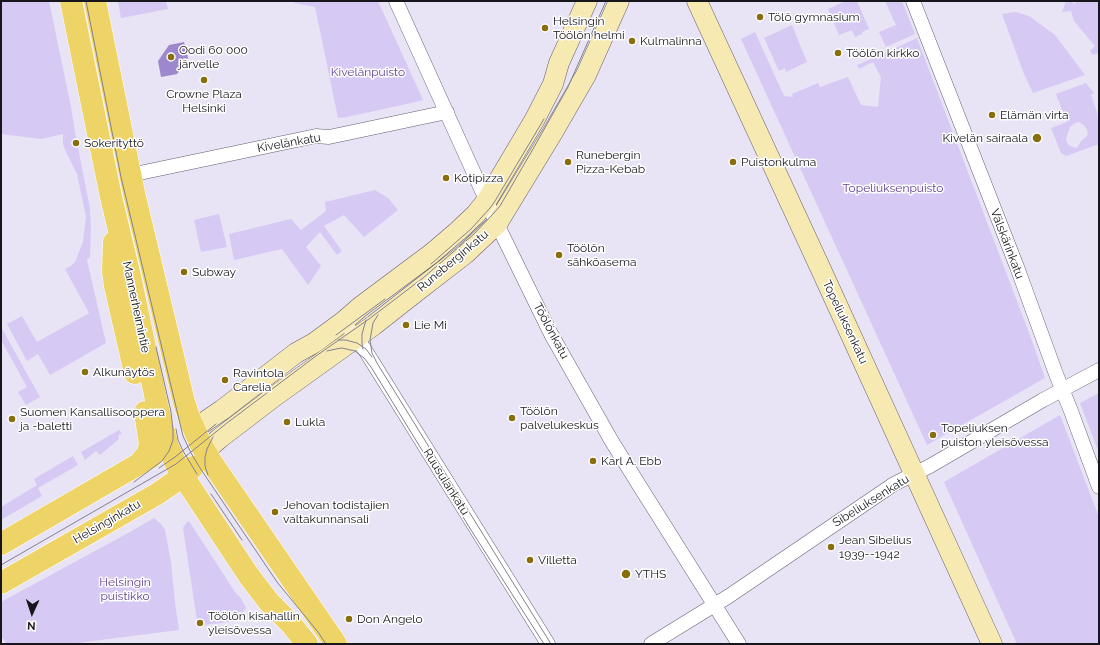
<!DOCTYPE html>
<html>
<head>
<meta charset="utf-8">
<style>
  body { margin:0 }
  #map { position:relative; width:1100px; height:645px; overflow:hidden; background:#e8e3f5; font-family:Raleway,sans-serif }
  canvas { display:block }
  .frame { position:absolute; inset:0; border:2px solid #17161c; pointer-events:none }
  .north { position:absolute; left:12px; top:593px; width:40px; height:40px; -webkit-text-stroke:3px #fff; paint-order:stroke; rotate:183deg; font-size:11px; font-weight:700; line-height:16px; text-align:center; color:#17161c }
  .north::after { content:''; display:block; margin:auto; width:14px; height:18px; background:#17161c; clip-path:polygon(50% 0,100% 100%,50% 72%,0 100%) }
</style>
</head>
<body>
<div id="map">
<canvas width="1100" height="645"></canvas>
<div class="frame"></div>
<div class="north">N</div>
</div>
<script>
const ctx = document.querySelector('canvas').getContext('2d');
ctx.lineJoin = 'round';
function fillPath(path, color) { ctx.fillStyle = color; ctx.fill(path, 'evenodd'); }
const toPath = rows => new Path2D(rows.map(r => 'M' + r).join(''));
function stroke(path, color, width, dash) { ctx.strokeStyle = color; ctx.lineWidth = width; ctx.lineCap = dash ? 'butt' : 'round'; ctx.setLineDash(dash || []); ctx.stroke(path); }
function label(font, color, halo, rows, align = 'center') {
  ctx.font = font + ' Raleway,sans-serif'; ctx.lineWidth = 3; ctx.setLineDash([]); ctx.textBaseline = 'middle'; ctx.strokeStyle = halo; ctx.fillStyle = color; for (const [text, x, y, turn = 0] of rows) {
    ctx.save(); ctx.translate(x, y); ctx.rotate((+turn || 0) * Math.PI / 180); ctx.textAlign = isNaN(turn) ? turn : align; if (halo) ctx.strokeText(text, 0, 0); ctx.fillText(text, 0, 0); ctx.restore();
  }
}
const green = toPath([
  [1,1,49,1,71,107,75,132,90,209,91,229,90,257,87,260,106,343,50,375,38,354,27,361,7,324,22,316,37,342,89,313,65,269,71,266,75,262,83,242,86,217,77,174,66,152,63,144,63,134,41,139,1,134],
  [118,1,166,1,168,9,121,18],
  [293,1,378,1,423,100,411,103,347,117,338,118,315,7,295,3],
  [846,1,857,1,869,29,862,32,862,34,855,37,852,30,839,35,828,9],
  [885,1,902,1,915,34,886,47,879,32,896,25],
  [1066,1,1071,1,1074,4,1078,1,1099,1,1099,53,1093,55,1090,51,1095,46,1074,21,1071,11,1062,12],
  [1016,12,1029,16,1055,35,1085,75,1033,93,1024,74,1002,14],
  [792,25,807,62,786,72,785,68,779,71,764,38],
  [755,32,784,96,793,97,792,94,818,83,820,87,848,77,861,105,878,107,881,77,873,62,859,69,857,65,885,53,917,38,1031,338,1045,378,927,445,741,39],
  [1086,83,1094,93,1091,95,1097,112,1099,125,1099,144,1066,156,1061,153,1051,128,1067,122,1056,94],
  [1079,122,1084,125,1087,130,1088,134,1086,137,1081,141,1078,147,1075,148,1068,145,1066,139,1070,127,1075,123],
  [375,190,388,198,398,210,364,237,344,215,324,226,342,251,337,255,320,232,306,247,321,266,308,285,282,249,234,260,229,234,291,219,301,230,326,211,325,202],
  [219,214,227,247,201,252,194,220],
  [1,327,40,397,26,405,18,392,27,387,1,340],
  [1099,393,1099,453,1080,403],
  [1060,415,1099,517,1099,644,1017,644,944,482],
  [119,430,122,433,118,436,119,439,100,455,96,451,85,460,81,452],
  [73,456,78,465,38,488,42,496,1,520,1,507,37,485,34,479],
  [154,518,161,524,165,530,171,562,175,603,179,630,69,644,7,644,1,636,1,602,130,532],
  [189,521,235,592,241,598,246,608,236,621,204,625,203,626,198,627,183,528,186,523]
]);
const water = toPath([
  [184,42,188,58,177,74,161,77,158,61,169,45]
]);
const minor = toPath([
  [396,1,497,224,551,334,611,440,639,485,739,644],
  [913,1,1017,267,1056,374,1071,411,1099,487],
  [130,175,316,136,329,137,447,112],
  [351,331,365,350,548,644],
  [651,644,729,596,894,484,930,466,1043,400,1099,370]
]);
const secondary = toPath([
  [697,1,824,276,992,644],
  [194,429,222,410,296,353,314,343,344,321,360,307,431,254,458,231,476,214,487,200,500,178,535,119,553,84,559,63,587,1],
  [205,451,220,438,275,396,374,325,416,292,465,254,497,224,553,132,586,75,619,1]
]);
const primary = toPath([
  [71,1,111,197,131,281,158,409,168,447,176,464,183,476,249,576,269,602,291,624,307,644],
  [95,1,134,193,184,402,190,420,201,445,210,460,336,644],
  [114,242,113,271,115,286,135,373],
  [139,464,148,453,150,444,145,412],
  [1,544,151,457],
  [1,583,157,494,183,476,193,467]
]);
const tram = toPath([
  [86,1,121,177,183,436,191,453,200,468,277,582,318,632,326,644],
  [431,264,471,229,490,208,495,201,544,119],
  [378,315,373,323,370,340,372,353,377,363,551,644],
  [336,335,385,299],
  [338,340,346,340,357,343,366,349,372,357],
  [363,349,362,344,362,334,366,320],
  [327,351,336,349,342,348,355,351,364,358,371,367,471,530,544,644],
  [176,429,178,440,183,451,197,474],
  [159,468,175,457,216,424],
  [208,475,205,466,205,457,207,449,213,437],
  [134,482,162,461,169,451,173,440,173,430,171,412,156,347],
  [211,494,242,540],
  [1,565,176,464,227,423,316,356,369,319,423,278,474,234,493,214,500,206,533,149,568,87,606,1]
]);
const markers = [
  [760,17,4,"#896e0e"],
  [545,28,4,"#896e0e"],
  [632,41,4,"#896e0e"],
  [838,53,4,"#896e0e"],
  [171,57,4,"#896e0e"],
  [204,80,4,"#896e0e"],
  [992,115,4,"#896e0e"],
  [1037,138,5,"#896e0e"],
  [76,143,4,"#896e0e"],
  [568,162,4,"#896e0e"],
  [733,162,4,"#896e0e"],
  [446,178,4,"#896e0e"],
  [559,255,4,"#896e0e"],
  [184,272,4,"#896e0e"],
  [406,325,4,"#896e0e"],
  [85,372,4,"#896e0e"],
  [225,380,4,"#896e0e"],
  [512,418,4,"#896e0e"],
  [12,419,4,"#896e0e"],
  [287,422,4,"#896e0e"],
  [933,435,4,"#896e0e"],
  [593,461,4,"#896e0e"],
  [275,512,4,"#896e0e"],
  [831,547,4,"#896e0e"],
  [530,560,4,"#896e0e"],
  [626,574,5,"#896e0e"],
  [349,619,4,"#896e0e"],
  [200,623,4,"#896e0e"]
];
const poiNames = [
  ["Tölö gymnasium",768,17],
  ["Helsingin",553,21],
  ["Töölön helmi",553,35],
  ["Kulmalinna",640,41],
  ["Oodi 60 000",179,50],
  ["järvelle",179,64],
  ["Töölön kirkko",846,53],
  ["Crowne Plaza",204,94,"center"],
  ["Helsinki",204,108,"center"],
  ["Elämän virta",1000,115],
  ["Kivelän sairaala",1028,138,"right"],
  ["Sokerityttö",84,143],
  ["Runebergin",576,155],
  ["Pizza-Kebab",576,169],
  ["Puistonkulma",741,162],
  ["Kotipizza",454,178],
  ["Töölön",567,248],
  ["sähköasema",567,262],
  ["Subway",192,272],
  ["Lie Mi",414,325],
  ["Alkunäytös",93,372],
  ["Ravintola",233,373],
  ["Carelia",233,387],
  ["Töölön",520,411],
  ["palvelukeskus",520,425],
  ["Suomen Kansallisooppera",20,412],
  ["ja -baletti",20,426],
  ["Lukla",295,422],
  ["Topeliuksen",941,428],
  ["puiston yleisövessa",941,442],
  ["Karl A. Ebb",601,461],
  ["Jehovan todistajien",283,505],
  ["valtakunnansali",283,519],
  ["Jean Sibelius",839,540],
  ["1939--1942",839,554],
  ["Villetta",538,560],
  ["YTHS",635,574],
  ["Töölön kisahallin",208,616],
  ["yleisövessa",208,630],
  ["Don Angelo",357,619]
];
const parkNames = [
  ["Kivelänpuisto",368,72],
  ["Topeliuksenpuisto",893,188],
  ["Helsingin",125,582],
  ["puistikko",125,596]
];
const streetNames = [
  ["Kivelänkatu",289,143,-10],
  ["Välskärinkatu",1007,244,69],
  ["Runeberginkatu",453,261,-40],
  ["Mannerheimintie",136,307,78],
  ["Topeliuksenkatu",845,322,65],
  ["Töölönkatu",551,331,62],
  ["Ruusulankatu",446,482,58],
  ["Sibeliuksenkatu",871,501,-32],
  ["Helsinginkatu",107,522,-30]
];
fillPath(green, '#d6caf5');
fillPath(water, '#9d88cd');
stroke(minor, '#656170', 15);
stroke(secondary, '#656170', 21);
stroke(primary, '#fff', 23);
stroke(minor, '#fff', 14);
stroke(secondary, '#f6e9b2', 20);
stroke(primary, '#eed366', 22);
stroke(tram, '#84818e', 1);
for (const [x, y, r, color] of markers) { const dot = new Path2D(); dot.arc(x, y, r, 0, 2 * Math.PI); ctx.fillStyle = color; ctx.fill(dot); stroke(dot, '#fff', 1.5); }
label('12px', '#17161c', '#fff', poiNames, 'left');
label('12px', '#604194', '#fff', parkNames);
label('12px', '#17161c', '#fff', streetNames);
</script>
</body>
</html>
